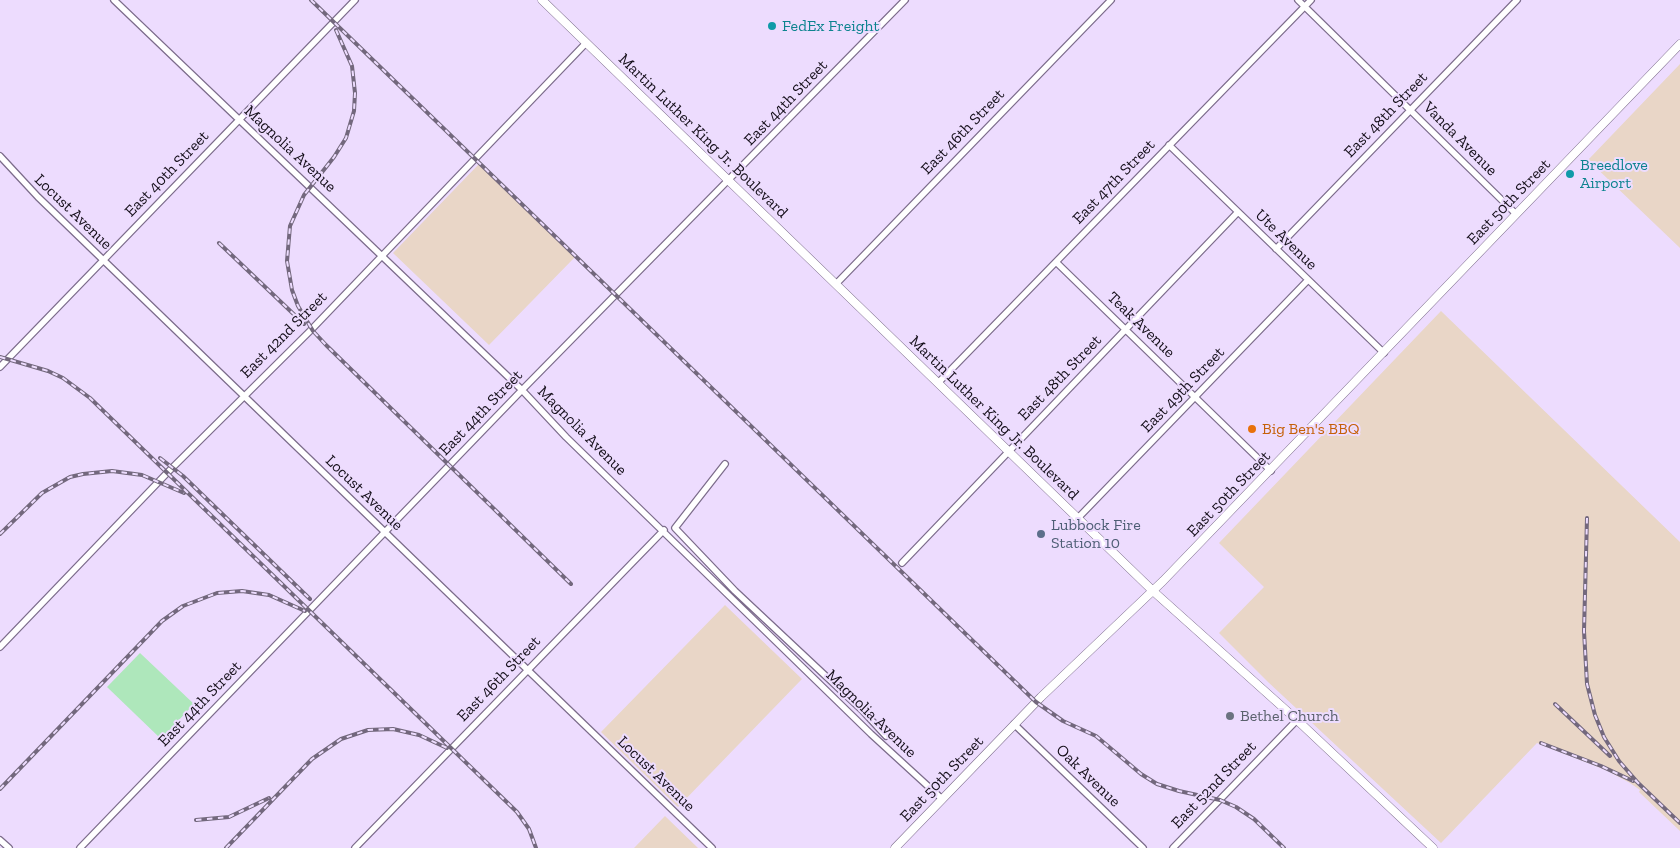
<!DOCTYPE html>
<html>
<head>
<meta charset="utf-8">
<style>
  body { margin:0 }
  canvas { display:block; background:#eddcfe }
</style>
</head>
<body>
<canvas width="1680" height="848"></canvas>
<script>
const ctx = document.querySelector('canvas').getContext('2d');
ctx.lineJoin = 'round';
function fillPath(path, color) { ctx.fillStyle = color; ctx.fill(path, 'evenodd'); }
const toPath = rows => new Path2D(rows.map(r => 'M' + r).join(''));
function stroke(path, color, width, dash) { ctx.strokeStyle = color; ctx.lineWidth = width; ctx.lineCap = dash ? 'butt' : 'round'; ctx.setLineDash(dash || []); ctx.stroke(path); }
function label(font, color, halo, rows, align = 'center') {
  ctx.font = font + ' "Zilla Slab",serif'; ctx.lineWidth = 4; ctx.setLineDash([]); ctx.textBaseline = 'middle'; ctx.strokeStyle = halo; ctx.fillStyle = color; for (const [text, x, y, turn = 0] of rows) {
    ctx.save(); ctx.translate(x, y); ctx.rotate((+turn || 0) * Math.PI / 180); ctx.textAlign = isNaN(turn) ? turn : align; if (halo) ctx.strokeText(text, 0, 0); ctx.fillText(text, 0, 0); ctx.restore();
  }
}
const industrial = toPath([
  [1680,64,1680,248,1588,160],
  [479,164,575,257,489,345,393,253],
  [1441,311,1680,542,1680,831,1639,792,1640,790,1630,783,1606,770,1537,743,1441,843,1268,682,1219,633,1264,587,1219,543],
  [725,605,802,679,678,807,601,732],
  [665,816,698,848,634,848]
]);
const green = toPath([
  [140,653,194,704,161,739,107,687]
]);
const street = toPath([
  [114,0,522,390,566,437,871,734,942,799],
  [1298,0,1516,214],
  [1169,145,1384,353],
  [0,156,38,197,712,848],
  [1276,249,1517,0],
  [1056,262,1271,471],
  [836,284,1111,0],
  [0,367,355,0],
  [938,383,1311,0],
  [725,464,675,528,735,591,862,710,886,736],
  [1078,518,1308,280],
  [902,563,1238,212],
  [0,647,167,473,310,331,586,43],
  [1014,724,1143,848],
  [0,840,9,848],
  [80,848,522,390,905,0],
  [355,848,664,530],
  [1173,848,1297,720]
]);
const secondary = toPath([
  [542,0,1153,591,1297,720,1433,848],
  [895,848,1041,697,1163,581,1680,44]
]);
const rail = toPath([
  [311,0,1036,702,1063,721,1096,736,1141,774,1157,784,1179,791,1220,800,1236,807,1254,819,1284,848],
  [336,30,352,66,355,93,354,111,346,138,334,157,304,195,290,226,287,261,292,290,298,306,313,331,326,345,571,584],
  [219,243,304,324],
  [0,357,48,371,63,378,90,398,517,812,529,829,536,848],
  [160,458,183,476,310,599],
  [1587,518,1584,631,1587,684,1595,715,1604,737,1619,761,1639,784],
  [0,534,42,493,70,477,83,474,112,471,142,475,184,493],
  [1555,704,1610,756],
  [1541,743,1601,766,1633,781],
  [1635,780,1680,823],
  [0,789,162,621,183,606,217,593,242,591,269,595,305,611],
  [196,820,229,817,269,798],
  [226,848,312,759,341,739,368,730,393,729,419,735,447,748]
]);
const markers = [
  [772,26,5,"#0f9aa8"],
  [1570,174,5,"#0f9aa8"],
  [1252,429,5,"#e8710a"],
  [1041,534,5,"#5c6f8a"],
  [1230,716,5,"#6b7280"]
];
const cultureNames = [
  ["FedEx Freight",782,26],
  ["Breedlove",1580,165],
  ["Airport",1580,183]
];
const streetNames = [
  ["East 44th Street",786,103,-46],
  ["East 48th Street",1386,115,-46],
  ["East 46th Street",963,132,-46],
  ["Martin Luther King Jr. Boulevard",703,136,44],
  ["Vanda Avenue",1460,139,45],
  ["Magnolia Avenue",290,149,43],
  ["East 40th Street",167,174,-46],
  ["East 47th Street",1114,182,-46],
  ["East 50th Street",1509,202,-46],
  ["Locust Avenue",73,212,44],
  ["Ute Avenue",1286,240,44],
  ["Teak Avenue",1141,325,44],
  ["East 42nd Street",284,335,-45],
  ["East 48th Street",1060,378,-46],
  ["East 49th Street",1183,390,-46],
  ["East 44th Street",481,413,-46],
  ["Martin Luther King Jr. Boulevard",994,418,44],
  ["Magnolia Avenue",582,431,45],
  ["Locust Avenue",364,493,44],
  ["East 50th Street",1229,494,-46],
  ["East 46th Street",499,679,-46],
  ["East 44th Street",200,704,-46],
  ["Magnolia Avenue",871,714,44],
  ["Locust Avenue",656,774,44],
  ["Oak Avenue",1088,776,44],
  ["East 50th Street",942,779,-46],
  ["East 52nd Street",1214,785,-46]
];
const foodNames = [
  ["Big Ben's BBQ",1262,429]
];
const serviceNames = [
  ["Lubbock Fire",1051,525],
  ["Station 10",1051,543]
];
const worshipNames = [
  ["Bethel Church",1240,716]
];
fillPath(industrial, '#e9d6c7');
fillPath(green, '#aee7bb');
stroke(street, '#7c6c8b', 8);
stroke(secondary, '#7c6c8b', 9);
stroke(street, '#fff', 5.5);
stroke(secondary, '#fff', 8);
stroke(rail, '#73687d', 4);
stroke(rail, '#eddcfe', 2, [5.5]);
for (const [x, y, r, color] of markers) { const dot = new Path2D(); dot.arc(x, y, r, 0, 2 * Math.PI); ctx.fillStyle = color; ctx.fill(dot); stroke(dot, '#eddcfe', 2); }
label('16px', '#0d838f', '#eddcfe', cultureNames, 'left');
label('16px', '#140e19', '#eddcfe', streetNames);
label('16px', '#c56008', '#eddcfe', foodNames, 'left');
label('16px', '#4e5e75', '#eddcfe', serviceNames, 'left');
label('16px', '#5b616d', '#eddcfe', worshipNames, 'left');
</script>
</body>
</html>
